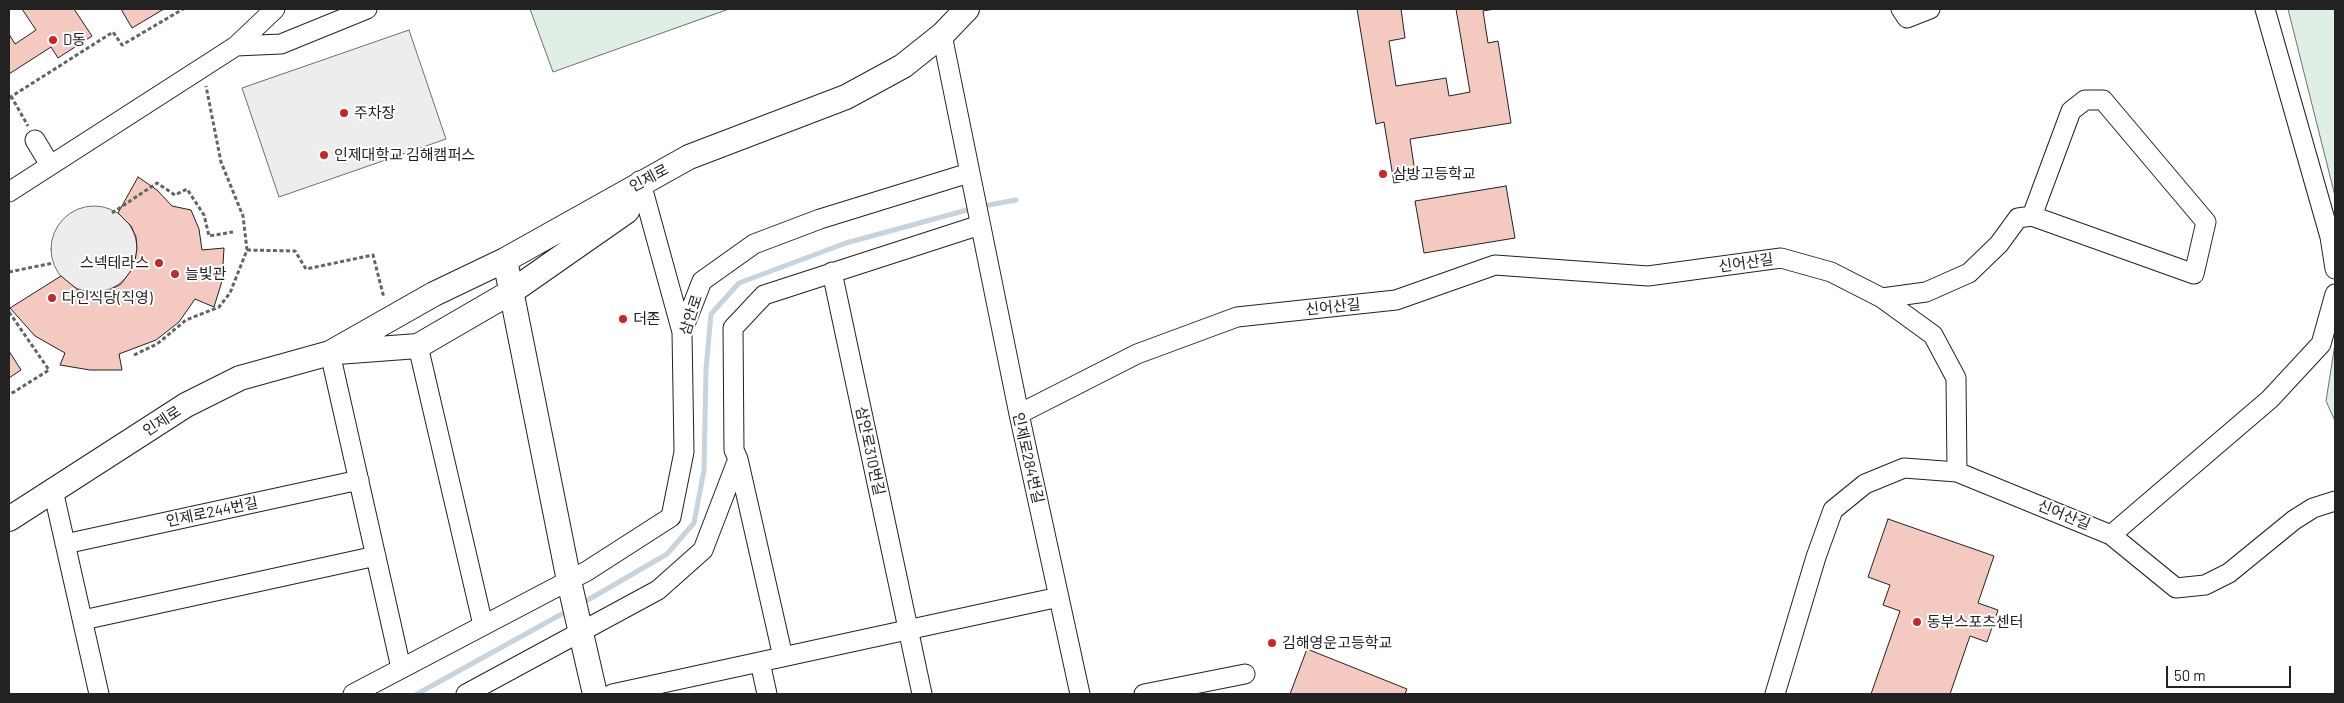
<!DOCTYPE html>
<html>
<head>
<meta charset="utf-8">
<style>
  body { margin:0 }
  #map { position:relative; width:2344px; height:703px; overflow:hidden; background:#fff; font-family:Barlow,sans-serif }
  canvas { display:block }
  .frame { position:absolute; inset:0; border:10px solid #222; pointer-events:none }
  .scale { position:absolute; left:2166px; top:666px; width:125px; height:22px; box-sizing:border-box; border:2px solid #222; border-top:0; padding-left:6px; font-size:15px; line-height:18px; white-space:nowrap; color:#222; -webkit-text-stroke:4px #fff; paint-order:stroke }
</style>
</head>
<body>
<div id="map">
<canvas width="2344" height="703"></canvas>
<div class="frame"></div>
<div class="scale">50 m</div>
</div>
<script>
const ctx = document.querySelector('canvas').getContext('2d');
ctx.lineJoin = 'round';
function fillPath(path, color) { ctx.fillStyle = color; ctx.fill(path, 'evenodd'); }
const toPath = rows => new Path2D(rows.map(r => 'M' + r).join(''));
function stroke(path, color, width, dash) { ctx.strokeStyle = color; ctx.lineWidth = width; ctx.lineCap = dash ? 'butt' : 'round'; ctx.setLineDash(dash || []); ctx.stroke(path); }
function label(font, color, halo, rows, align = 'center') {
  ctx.font = font + ' Barlow,"Noto Sans KR",sans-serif'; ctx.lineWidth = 4; ctx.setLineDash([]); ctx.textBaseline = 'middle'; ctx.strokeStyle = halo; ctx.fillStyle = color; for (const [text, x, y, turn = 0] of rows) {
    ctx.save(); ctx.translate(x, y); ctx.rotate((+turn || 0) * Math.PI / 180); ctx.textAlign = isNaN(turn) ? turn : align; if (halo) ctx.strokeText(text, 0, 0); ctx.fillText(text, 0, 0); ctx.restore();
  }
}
const green = toPath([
  [530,9,729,9,553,72,530,9],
  [2288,9,2335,9,2335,196,2288,9],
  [2335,344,2335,421,2326,401,2335,344]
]);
const parking = toPath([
  [409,30,446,139,279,197,242,88,409,30],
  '51 249a43 43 0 1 1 86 0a43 43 0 1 1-86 0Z'
]);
const stream = toPath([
  [581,604,667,554,694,523,704,470,706,369,711,314,739,283,846,243,978,207,1016,200],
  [417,694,569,610]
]);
const building = toPath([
  [22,9,74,9,92,36,58,58,51,47,9,74,9,34,15,44,36,30,22,9],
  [121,9,164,9,132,28,121,9],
  [1357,9,1401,9,1405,38,1389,41,1396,86,1446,78,1449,96,1470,92,1456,9,1495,9,1483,11,1488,43,1498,41,1511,123,1410,139,1416,179,1394,183,1384,122,1376,124,1357,9],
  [138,177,157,190,172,206,191,210,199,229,202,250,224,248,222,281,214,307,195,299,179,322,156,340,119,354,122,370,90,370,60,365,65,353,35,336,10,308,61,276,78,290,93,293,108,291,121,284,130,272,135,261,137,248,136,237,131,226,118,213,138,177],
  [1506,186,1515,238,1424,253,1415,201,1506,186],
  [9,351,21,370,9,378,9,351],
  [1888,519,1994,556,1978,603,1998,610,1987,642,1970,636,1950,694,1871,694,1900,611,1883,605,1890,585,1868,577,1888,519],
  [1307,649,1407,689,1405,694,1290,694,1307,649]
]);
const path = toPath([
  [11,96,28,126],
  [9,98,113,32,122,45,183,9],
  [112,213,157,183,175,195,187,189,204,215,209,236,233,232],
  [247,250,295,251,306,269,373,255,384,298],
  [9,272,53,263],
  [9,312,49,370,9,395],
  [134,355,157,344,186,320,219,307,230,293,247,250,243,216,221,162,206,86]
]);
const minor = toPath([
  [1901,9,1907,18,1930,9],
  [2265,9,2330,237,2335,269],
  [942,35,1019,414,1080,694],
  [236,46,281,44,367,9],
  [35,140,50,165],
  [641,183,682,332],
  [9,192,236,46,275,9],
  [832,272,922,694],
  [1882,298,1926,292,1969,273,1999,244,2018,218,2032,216,2071,111,2085,100,2103,100,2206,222,2194,274,2032,216],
  [418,346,483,625],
  [330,353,401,668],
  [1019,414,1137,354,1237,317,1396,300,1495,265,1648,276,1781,258,1831,272,1882,298,1933,335,1956,378,1957,472,2111,535,2176,588,2205,585,2229,573,2294,520,2313,508,2335,501],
  [738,459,783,657],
  [53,490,99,694],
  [2111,535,2270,399,2321,344,2335,294],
  [65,544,359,480],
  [83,620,376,556],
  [760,662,767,694],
  [353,694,587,571,671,517,684,452,682,332,702,281,754,244,820,219,969,173],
  [466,694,658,590,703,550,738,459,734,450,733,328,764,295,980,225],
  [612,694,1059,597],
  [1144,694,1245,674],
  [1775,694,1816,557,1833,510,1865,484,1904,468,1957,472]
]);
const major = toPath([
  [505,260,569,581,595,694],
  [337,352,418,346,511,292,627,211,641,183],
  [9,519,186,405,240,378,330,353,434,294,505,260,689,157,846,97,903,66,942,35,967,9]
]);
const markers = [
  [53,40,5,"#c62828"],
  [344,113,5,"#c62828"],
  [324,155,5,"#c62828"],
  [1383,174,5,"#c62828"],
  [159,263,5,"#c62828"],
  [175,274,5,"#c62828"],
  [52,298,5,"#c62828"],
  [623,319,5,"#c62828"],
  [1917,622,5,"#c62828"],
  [1272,643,5,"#c62828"]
];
const poiNames = [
  ["D동",63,40],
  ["주차장",354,113],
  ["인제대학교 김해캠퍼스",334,155],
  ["삼방고등학교",1393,174],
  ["스넥테라스",149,263,"right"],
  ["늘빛관",185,274],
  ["다인식당(직영)",62,298],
  ["더존",633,319],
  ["동부스포츠센터",1927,622],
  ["김해영운고등학교",1282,643]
];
const streetNames = [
  ["인제로",649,178,-28],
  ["신어산길",1746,263,-8],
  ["신어산길",1333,307,-6],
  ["삼안로",691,315,-72],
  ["인제로",162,421,-33],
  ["삼안로310번길",870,451,78],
  ["인제로284번길",1028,458,77],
  ["인제로244번길",212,512,-12],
  ["신어산길",2064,515,22]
];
fillPath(green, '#e0efe3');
stroke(green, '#6f6f6f', 1);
fillPath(parking, '#ededed');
stroke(parking, '#6f6f6f', 1);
stroke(stream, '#c7d3dd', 5);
fillPath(building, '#f3c9c0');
stroke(building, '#222', 1);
stroke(minor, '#222', 21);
stroke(major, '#222', 26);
stroke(path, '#646464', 3, [4, 2.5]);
stroke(minor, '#fff', 19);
stroke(major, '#fff', 24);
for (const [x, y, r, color] of markers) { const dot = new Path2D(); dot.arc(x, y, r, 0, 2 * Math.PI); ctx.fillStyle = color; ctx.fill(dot); stroke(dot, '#fff', 2); }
label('15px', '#222', '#fff', poiNames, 'left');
label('15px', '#222', '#fff', streetNames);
</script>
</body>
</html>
